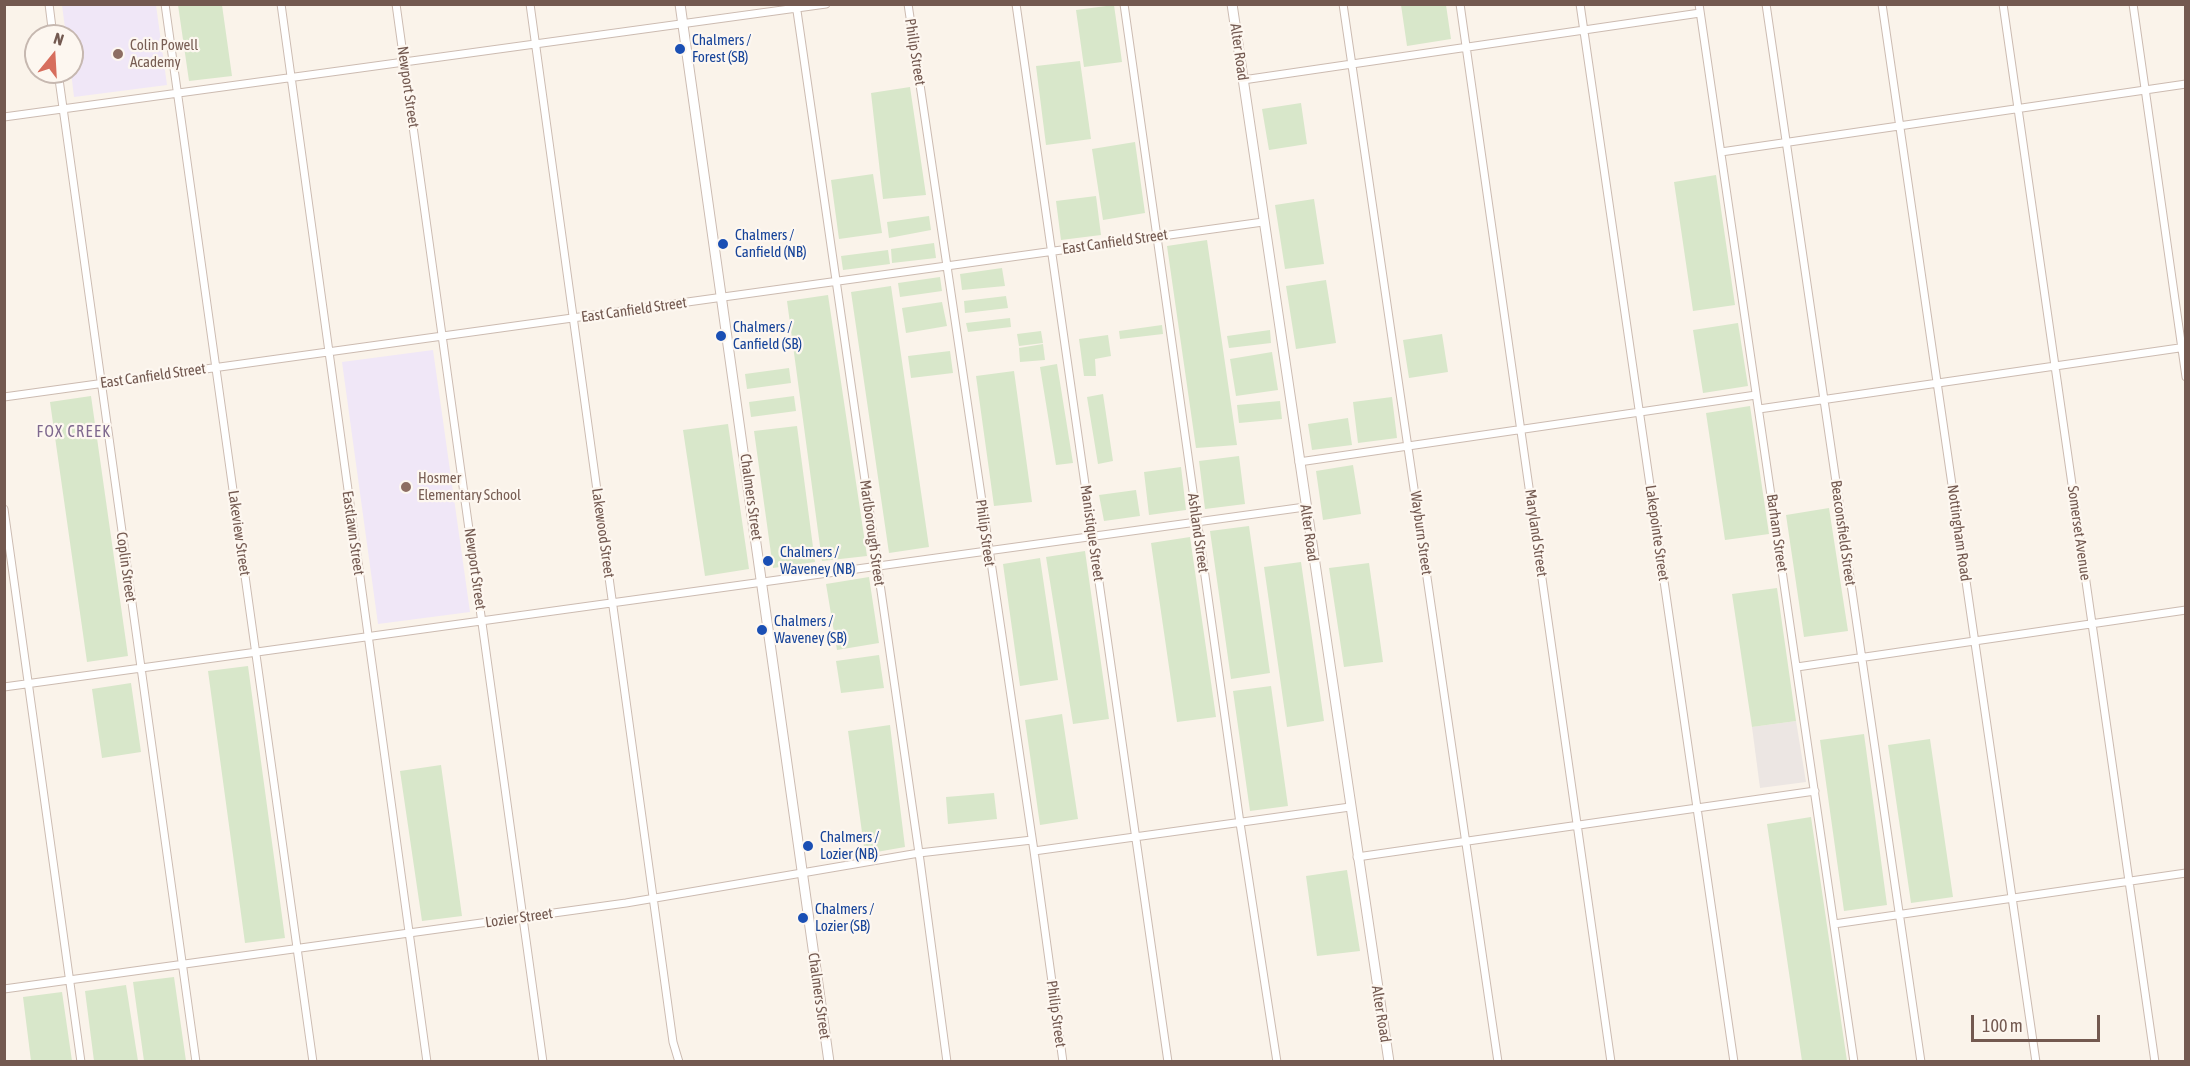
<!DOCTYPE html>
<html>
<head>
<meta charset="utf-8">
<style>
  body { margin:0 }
  #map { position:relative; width:2190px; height:1066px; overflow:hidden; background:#faf3ea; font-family:"Asap Condensed",sans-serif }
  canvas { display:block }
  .frame { position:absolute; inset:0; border:6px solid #735950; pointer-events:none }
  .north { position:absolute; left:24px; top:24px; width:60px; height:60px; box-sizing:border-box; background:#fdf7f0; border:2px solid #c6b8b0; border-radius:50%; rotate:18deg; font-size:16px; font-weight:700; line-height:24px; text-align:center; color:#735950 }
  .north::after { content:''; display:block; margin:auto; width:21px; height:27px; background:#d76e5d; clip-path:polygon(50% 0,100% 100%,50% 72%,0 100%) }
  .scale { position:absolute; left:1971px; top:1015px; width:129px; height:27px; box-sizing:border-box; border:3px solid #735950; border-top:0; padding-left:8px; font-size:18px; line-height:21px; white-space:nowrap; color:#735950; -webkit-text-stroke:4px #fdf7f0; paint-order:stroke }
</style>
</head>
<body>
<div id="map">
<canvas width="2190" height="1066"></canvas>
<div class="frame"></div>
<div class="north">N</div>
<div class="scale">100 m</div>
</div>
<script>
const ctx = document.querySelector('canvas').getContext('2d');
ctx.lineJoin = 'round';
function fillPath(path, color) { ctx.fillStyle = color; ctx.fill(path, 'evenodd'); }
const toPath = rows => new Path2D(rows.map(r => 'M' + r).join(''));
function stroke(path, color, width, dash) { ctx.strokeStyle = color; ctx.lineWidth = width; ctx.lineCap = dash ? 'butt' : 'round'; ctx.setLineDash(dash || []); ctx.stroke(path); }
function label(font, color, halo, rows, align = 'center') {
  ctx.font = font + ' "Asap Condensed",sans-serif'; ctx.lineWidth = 4.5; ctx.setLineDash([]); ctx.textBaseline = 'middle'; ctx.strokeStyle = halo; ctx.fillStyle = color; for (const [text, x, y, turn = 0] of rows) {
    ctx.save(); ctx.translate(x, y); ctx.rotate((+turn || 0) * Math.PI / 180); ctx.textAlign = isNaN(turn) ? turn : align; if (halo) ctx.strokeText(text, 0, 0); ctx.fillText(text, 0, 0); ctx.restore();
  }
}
const industrial = toPath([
  [1796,721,1806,782,1760,788,1752,727]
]);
const education = toPath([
  [62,5,156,5,167,85,74,97,71,72,72,36,66,36],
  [433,350,470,612,378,624,342,362]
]);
const green = toPath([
  [178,5,222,5,232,76,189,81],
  [1114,5,1122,62,1084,67,1076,10],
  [1401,5,1446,5,1451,39,1407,46],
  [1080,61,1091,139,1046,145,1036,66],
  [910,87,926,195,883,199,871,93],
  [1301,103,1307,144,1269,150,1262,109],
  [1135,142,1145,213,1103,220,1092,149],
  [873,174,882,233,839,239,831,180],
  [1716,175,1735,305,1693,311,1674,182],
  [1096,196,1101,235,1061,240,1056,201],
  [1314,199,1324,264,1285,269,1275,205],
  [929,216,931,230,889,238,887,222],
  [1207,240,1237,445,1196,448,1167,246],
  [934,243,936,258,892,263,891,249],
  [888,250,890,264,843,270,841,256],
  [1002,268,1005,286,962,290,960,274],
  [940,277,942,291,900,297,898,283],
  [1326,280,1336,343,1296,349,1286,286],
  [891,286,929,547,889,553,851,292],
  [828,295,867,556,822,561,787,301],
  [1006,296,1008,308,965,313,964,301],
  [942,302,947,326,906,333,902,308],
  [1010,318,1011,327,968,332,966,323],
  [1738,323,1748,386,1703,393,1693,330],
  [1162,325,1163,334,1120,339,1119,331],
  [1270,330,1271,343,1229,348,1227,336],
  [1041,331,1043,343,1019,346,1017,334],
  [1442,334,1448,372,1409,378,1403,340],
  [1108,335,1111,356,1095,359,1096,376,1084,376,1079,339],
  [1043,344,1045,360,1020,362,1019,348],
  [950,351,953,373,911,378,908,356],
  [1272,352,1278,390,1236,396,1230,359],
  [1057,364,1073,463,1056,465,1040,367],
  [789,368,791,383,747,389,745,374],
  [1014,371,1032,502,994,506,976,376],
  [1103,394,1113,461,1098,464,1087,397],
  [91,396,128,656,87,662,50,402],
  [794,396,796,411,751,417,749,402],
  [1392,397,1397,438,1358,443,1353,402],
  [1280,401,1282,419,1239,423,1237,405],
  [1750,406,1769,534,1725,540,1706,413],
  [1348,418,1352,445,1312,450,1308,424],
  [728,424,749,569,705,576,683,430],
  [797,426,815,562,773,568,754,431],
  [1239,456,1245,504,1205,509,1199,461],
  [1353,465,1361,514,1323,520,1316,471],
  [1181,467,1186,510,1149,515,1144,472],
  [1136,490,1140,516,1104,521,1099,495],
  [1829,508,1848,631,1804,637,1786,515],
  [1249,526,1270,673,1231,679,1210,531],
  [1190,537,1216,717,1177,722,1151,543],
  [1085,551,1109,719,1073,724,1046,557],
  [1040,558,1058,680,1020,686,1003,564],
  [1301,562,1324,721,1287,727,1264,567],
  [1369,563,1383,662,1344,667,1329,568],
  [869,577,879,643,837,650,826,584],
  [1777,588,1796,721,1752,727,1732,594],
  [879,655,884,688,841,693,836,661],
  [248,666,285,938,245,943,208,671],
  [131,683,141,752,102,758,92,689],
  [1271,686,1288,806,1250,811,1233,691],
  [1062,714,1078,819,1040,825,1025,720],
  [890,725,905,847,865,854,848,731],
  [1864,734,1887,905,1844,911,1820,740],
  [1930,739,1953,897,1911,903,1888,745],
  [441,765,462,916,422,921,400,771],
  [994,793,997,819,948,824,946,797],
  [1811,817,1847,1061,1802,1061,1767,824],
  [1347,870,1360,951,1317,956,1306,876],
  [174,977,186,1061,144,1061,133,982],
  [126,985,138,1061,94,1061,85,991],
  [62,992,72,1061,31,1061,23,997]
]);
const minor = toPath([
  [49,4,53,36],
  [165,4,313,1062],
  [281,4,427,1062],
  [396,4,543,1062],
  [530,4,673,1042,679,1062],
  [796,4,919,853,947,1062],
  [908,4,1034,851,1063,1062],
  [1016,4,1168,1062],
  [1124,4,1240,823,1277,1062],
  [1343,4,1498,1062],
  [1460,4,1611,1062],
  [1580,4,1734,1062],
  [1699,4,1854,1062],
  [1766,4,1921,1062],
  [1882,4,2036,1062],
  [2003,4,2155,1062],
  [2133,4,2186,377],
  [58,72,196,1062],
  [1243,80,1700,13],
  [4,117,826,4],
  [1721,152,2186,84],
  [4,397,1263,222],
  [1759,409,2186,347],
  [1299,462,1756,395],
  [4,509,81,1062],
  [1797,667,2186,610],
  [4,687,1305,507],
  [1034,851,1350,807],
  [1357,857,1815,791],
  [1834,924,2186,873],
  [4,989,626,903,919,853,1032,840]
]);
const tertiary = toPath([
  [680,4,829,1062],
  [1232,4,1389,1062]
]);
const markers = [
  [680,49,6,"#1a4fb4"],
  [118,54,6,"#8d6e63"],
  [723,244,6,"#1a4fb4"],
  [721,336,6,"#1a4fb4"],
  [406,487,6,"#8d6e63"],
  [768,561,6,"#1a4fb4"],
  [762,630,6,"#1a4fb4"],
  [808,846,6,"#1a4fb4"],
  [803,918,6,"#1a4fb4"]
];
const transitNames = [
  ["Chalmers /",692,40],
  ["Forest (SB)",692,57],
  ["Chalmers /",735,235],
  ["Canfield (NB)",735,252],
  ["Chalmers /",733,327],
  ["Canfield (SB)",733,344],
  ["Chalmers /",780,552],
  ["Waveney (NB)",780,569],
  ["Chalmers /",774,621],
  ["Waveney (SB)",774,638],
  ["Chalmers /",820,837],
  ["Lozier (NB)",820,854],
  ["Chalmers /",815,909],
  ["Lozier (SB)",815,926]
];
const educationNames = [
  ["Colin Powell",130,45],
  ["Academy",130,62],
  ["Hosmer",418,478],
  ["Elementary School",418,495]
];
const streetNames = [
  ["Philip Street",915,52,81],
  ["Alter Road",1239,52,82],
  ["Newport Street",408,87,82],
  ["East Canfield Street",1115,242,-8],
  ["East Canfield Street",634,310,-8],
  ["East Canfield Street",153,376,-8],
  ["Chalmers Street",751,497,82],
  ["Lakeview Street",239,533,82],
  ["Eastlawn Street",353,533,82],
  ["Lakewood Street",603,533,82],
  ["Marlborough Street",872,533,82],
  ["Philip Street",985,533,82],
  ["Manistique Street",1092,533,82],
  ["Ashland Street",1198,533,82],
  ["Alter Road",1309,533,82],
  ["Wayburn Street",1421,533,82],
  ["Maryland Street",1536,533,82],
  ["Lakepointe Street",1657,533,82],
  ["Barham Street",1777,533,82],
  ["Beaconsfield Street",1843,533,82],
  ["Nottingham Road",1959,533,82],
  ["Somerset Avenue",2079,533,82],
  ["Coplin Street",126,567,82],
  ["Newport Street",475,569,82],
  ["Lozier Street",519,918,-8],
  ["Chalmers Street",819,996,82],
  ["Philip Street",1056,1014,82],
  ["Alter Road",1381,1014,81]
];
const neighbourhoodNames = [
  ["FOX CREEK",74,432]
];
fillPath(industrial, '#ece6e3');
fillPath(education, '#f0e7f7');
fillPath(green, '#d8e7ca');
stroke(minor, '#ccbbb1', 9);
stroke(tertiary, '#ccbbb1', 11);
stroke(minor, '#fff', 7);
stroke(tertiary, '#fff', 9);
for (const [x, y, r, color] of markers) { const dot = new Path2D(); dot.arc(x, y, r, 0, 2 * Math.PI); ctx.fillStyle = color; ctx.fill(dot); stroke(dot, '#fdf7f0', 2); }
label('15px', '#164399', '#fdf7f0', transitNames, 'left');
label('15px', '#785e54', '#fdf7f0', educationNames, 'left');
label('15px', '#735950', '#fdf7f0', streetNames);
ctx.letterSpacing = '1.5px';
label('16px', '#7e688e', '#fdf7f0', neighbourhoodNames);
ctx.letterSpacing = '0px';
</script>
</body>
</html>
